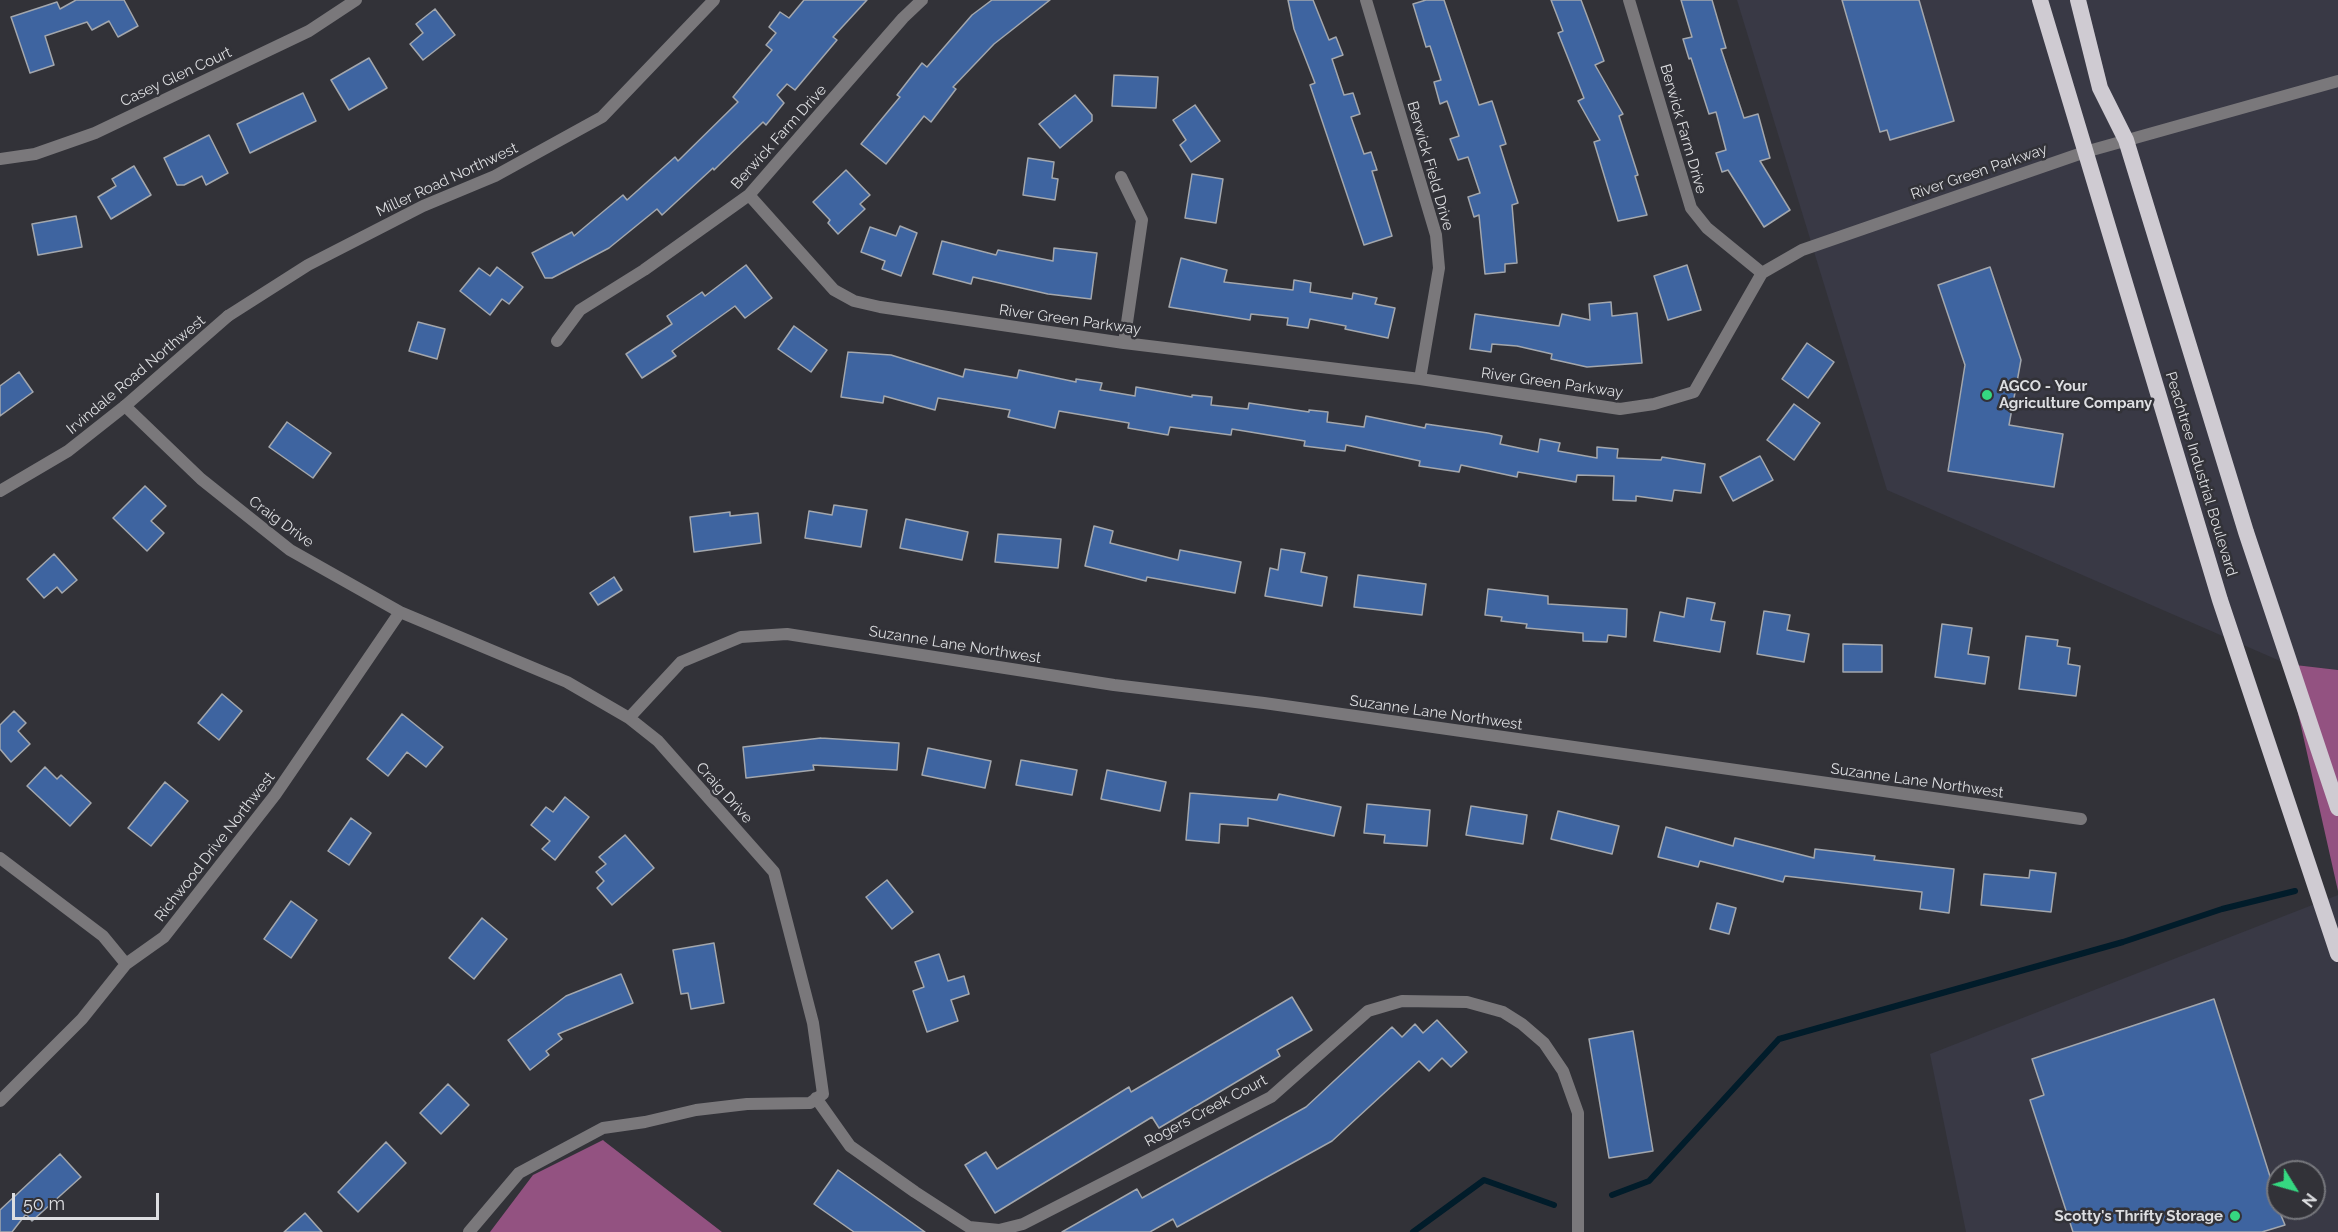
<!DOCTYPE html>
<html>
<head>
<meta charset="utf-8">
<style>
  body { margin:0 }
  #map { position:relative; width:2338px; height:1232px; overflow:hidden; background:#323238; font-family:Raleway,sans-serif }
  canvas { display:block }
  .north { position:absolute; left:2266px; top:1160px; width:60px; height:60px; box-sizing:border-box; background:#323238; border:2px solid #76777c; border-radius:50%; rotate:127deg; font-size:16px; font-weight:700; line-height:24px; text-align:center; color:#dddee1 }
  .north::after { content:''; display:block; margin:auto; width:21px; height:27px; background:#35d881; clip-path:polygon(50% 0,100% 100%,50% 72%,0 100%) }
  .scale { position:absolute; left:12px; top:1193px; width:147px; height:27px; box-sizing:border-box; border:3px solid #dddee1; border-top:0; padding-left:8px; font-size:18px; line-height:21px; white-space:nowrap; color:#dddee1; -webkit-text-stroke:4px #323238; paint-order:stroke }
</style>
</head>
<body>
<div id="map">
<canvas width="2338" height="1232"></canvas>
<div class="north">N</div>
<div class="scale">50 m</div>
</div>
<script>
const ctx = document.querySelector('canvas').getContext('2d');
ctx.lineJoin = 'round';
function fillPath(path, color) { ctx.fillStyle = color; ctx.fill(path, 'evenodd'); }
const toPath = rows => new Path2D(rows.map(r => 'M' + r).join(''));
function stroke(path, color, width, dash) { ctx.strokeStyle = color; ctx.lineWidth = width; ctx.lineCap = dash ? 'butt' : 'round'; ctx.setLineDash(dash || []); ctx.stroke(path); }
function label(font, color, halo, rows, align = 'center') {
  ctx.font = font + ' Raleway,sans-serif'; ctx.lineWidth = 5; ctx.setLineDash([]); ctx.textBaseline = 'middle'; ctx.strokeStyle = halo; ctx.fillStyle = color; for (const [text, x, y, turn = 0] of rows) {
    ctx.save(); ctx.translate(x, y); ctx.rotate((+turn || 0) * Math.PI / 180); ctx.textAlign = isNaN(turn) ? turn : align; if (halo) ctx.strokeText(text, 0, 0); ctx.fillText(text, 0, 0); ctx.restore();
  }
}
const built = toPath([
  [1737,0,2338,0,2338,670,2287,664,1887,490],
  [2338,895,2338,1232,1966,1232,1930,1054],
  [2278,1172,2314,1172,2314,1208,2278,1208]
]);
const forest = toPath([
  [2287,664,2338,670,2338,891,2327,842],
  [603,1140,604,1141,722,1232,490,1232,533,1175]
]);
const stream = toPath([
  [1612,1195,1649,1181,1779,1039,2123,942,2222,909,2295,891],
  [1413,1232,1484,1180,1554,1205]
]);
const building = toPath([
  [76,0,124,0,138,26,118,37,109,21,92,30,87,22,45,36,54,65,30,73,11,17,57,2,60,9,76,0],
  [804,0,867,0,833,37,837,40,795,90,787,84,777,95,784,103,766,125,763,122,714,170,713,168,662,215,657,209,609,248,552,278,545,278,532,253,572,232,574,236,623,195,627,200,675,157,678,161,738,102,733,97,772,50,766,45,776,33,769,27,780,12,789,18,804,0],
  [992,0,1050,0,994,44,953,87,956,89,931,122,924,116,886,164,861,144,900,97,897,95,922,63,927,67,972,15,992,0],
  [1288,0,1313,0,1329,40,1336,37,1343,55,1332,59,1344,95,1353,93,1360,114,1351,117,1364,154,1371,152,1377,170,1372,171,1392,236,1364,245,1310,85,1315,83,1294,29,1288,0],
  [1426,0,1444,0,1479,105,1492,101,1506,144,1500,146,1518,203,1512,205,1517,263,1505,264,1505,272,1485,274,1479,215,1474,217,1468,197,1480,193,1468,157,1458,160,1450,139,1459,136,1447,101,1440,104,1434,82,1441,80,1430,46,1426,47,1413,4,1426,0],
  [1551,0,1581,0,1604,61,1595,65,1623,114,1619,116,1638,175,1635,176,1647,215,1618,221,1594,142,1600,140,1578,101,1584,98,1558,33,1563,31,1551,0],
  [1681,0,1712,0,1726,48,1721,49,1744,118,1758,114,1770,158,1760,161,1790,210,1764,227,1728,170,1722,172,1716,153,1726,150,1716,112,1709,114,1691,58,1689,59,1683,39,1692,37,1681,0],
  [1842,0,1919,0,1954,121,1890,140,1887,130,1880,132,1842,0],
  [435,9,455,35,423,60,410,44,423,33,416,24,435,9],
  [369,58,387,88,349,110,331,80,369,58],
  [1114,75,1158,77,1156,108,1112,106,1114,75],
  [303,93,316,121,250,153,237,124,303,93],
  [1075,95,1092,115,1092,121,1060,148,1039,124,1075,95],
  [1195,105,1220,141,1191,162,1180,145,1186,140,1173,120,1195,105],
  [209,135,228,173,206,185,202,176,184,185,177,185,164,158,209,135],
  [1028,158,1054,162,1052,178,1058,179,1055,200,1023,195,1028,158],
  [134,166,151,195,111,219,98,197,116,186,112,179,134,166],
  [846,170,870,195,860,204,865,209,838,234,828,223,830,220,813,202,846,170],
  [1192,174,1223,179,1216,223,1185,218,1192,174],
  [76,216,82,247,38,255,32,224,76,216],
  [900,226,917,233,901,276,882,269,885,261,861,252,870,227,896,236,900,226],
  [942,241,996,255,998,250,1053,261,1054,248,1097,253,1091,299,1048,294,973,277,971,284,933,274,942,241],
  [1181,258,1227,270,1224,282,1293,290,1294,280,1311,283,1310,292,1352,299,1353,293,1377,298,1375,304,1395,308,1388,338,1345,329,1346,326,1310,319,1308,328,1287,325,1288,318,1251,314,1250,320,1169,307,1181,258],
  [746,265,772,298,745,318,735,306,672,351,676,356,642,378,626,354,672,324,667,316,702,292,705,296,746,265],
  [1687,265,1701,310,1668,320,1654,276,1687,265],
  [497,267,523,287,509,304,502,299,490,315,460,291,479,268,490,276,497,267],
  [1990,267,2021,360,2009,425,2063,434,2054,487,1948,471,1965,365,1938,285,1990,267],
  [1611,302,1612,316,1637,313,1642,363,1587,367,1551,359,1552,354,1517,346,1492,344,1491,352,1470,349,1475,314,1559,326,1562,314,1590,320,1589,304,1611,302],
  [418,322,445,329,437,359,409,351,418,322],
  [794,326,827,350,811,372,778,349,794,326],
  [1807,343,1834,362,1808,398,1782,379,1807,343],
  [848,352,891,355,963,377,965,369,1017,378,1019,370,1076,382,1076,379,1102,383,1100,390,1135,396,1136,387,1192,397,1192,395,1212,397,1211,405,1248,409,1249,403,1309,412,1309,410,1328,412,1327,422,1364,427,1366,416,1425,428,1426,424,1488,433,1502,436,1500,444,1538,452,1540,439,1560,443,1558,451,1597,458,1597,447,1618,449,1617,458,1661,460,1662,457,1705,464,1701,493,1674,490,1672,501,1636,496,1636,501,1613,500,1614,476,1577,475,1576,482,1518,472,1517,477,1461,465,1459,472,1419,466,1420,461,1346,445,1345,451,1304,446,1305,441,1232,429,1231,435,1170,427,1168,435,1128,428,1129,423,1059,411,1055,428,1008,417,1010,410,938,398,935,410,884,396,883,403,841,397,848,352],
  [19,372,33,392,0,416,0,386,19,372],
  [1794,404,1820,423,1794,460,1767,440,1794,404],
  [287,422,331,453,313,478,269,447,287,422],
  [1760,456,1773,480,1733,501,1720,477,1760,456],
  [145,486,166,506,151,521,164,533,147,551,113,518,145,486],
  [834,505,867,510,861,547,805,538,809,511,832,515,834,505],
  [730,512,730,516,758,513,761,543,694,552,690,517,730,512],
  [906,519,968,532,962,560,900,548,906,519],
  [1094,526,1113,531,1110,543,1178,560,1180,550,1241,562,1235,593,1147,577,1146,581,1085,566,1094,526],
  [998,534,1061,539,1058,568,995,562,998,534],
  [1281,549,1305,553,1301,572,1327,577,1322,606,1265,596,1270,568,1278,570,1281,549],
  [54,554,77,580,62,593,57,587,44,598,27,579,54,554],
  [1358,575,1426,584,1422,615,1354,607,1358,575],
  [614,577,622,590,598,605,590,593,614,577],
  [1488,589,1548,596,1548,604,1627,609,1626,637,1608,635,1607,642,1583,641,1583,633,1526,628,1527,624,1501,621,1502,617,1485,615,1488,589],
  [1687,598,1715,603,1711,620,1725,622,1720,652,1654,641,1660,612,1684,617,1687,598],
  [1764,611,1790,615,1787,630,1809,634,1804,662,1757,654,1764,611],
  [1942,624,1972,628,1968,654,1989,657,1985,684,1935,677,1942,624],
  [2026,636,2058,640,2057,646,2070,648,2068,664,2080,666,2076,696,2019,689,2026,636],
  [1843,644,1882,645,1882,672,1843,672,1843,644],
  [222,694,242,711,219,740,198,723,222,694],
  [14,711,26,723,18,731,30,744,11,762,0,749,0,725,14,711],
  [402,714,443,747,426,767,407,752,388,776,367,759,402,714],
  [821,738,899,743,897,770,813,765,814,770,746,778,743,747,821,738],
  [928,748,991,761,985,788,922,775,928,748],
  [1021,760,1077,770,1072,795,1016,785,1021,760],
  [45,767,57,779,61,775,91,803,70,826,27,786,45,767],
  [1107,770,1166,782,1160,811,1101,799,1107,770],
  [165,782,188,801,151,846,128,828,165,782],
  [1190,793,1277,800,1279,794,1341,807,1334,836,1248,818,1248,826,1220,824,1219,843,1186,840,1190,793],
  [565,797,589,817,555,860,542,849,550,841,531,825,546,807,553,812,565,797],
  [1367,804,1430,810,1427,846,1384,843,1385,835,1364,833,1367,804],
  [1471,806,1527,815,1523,844,1466,835,1471,806],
  [1558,811,1619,826,1612,854,1551,839,1558,811],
  [351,818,371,833,349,865,328,851,351,818],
  [1666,827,1733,846,1735,838,1814,858,1815,849,1875,856,1874,860,1954,869,1949,913,1920,909,1922,892,1785,876,1783,882,1700,861,1698,867,1658,857,1666,827],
  [625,835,654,868,612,905,597,888,604,881,596,872,606,864,599,857,625,835],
  [2030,870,2056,873,2051,912,1981,905,1984,874,2029,878,2030,870],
  [887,880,913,912,892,929,866,897,887,880],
  [291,901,317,920,291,958,264,939,291,901],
  [1717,903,1736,908,1729,934,1710,929,1717,903],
  [482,918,507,939,474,979,449,958,482,918],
  [714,943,724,1003,691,1009,688,993,681,994,673,950,714,943],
  [939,954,948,981,964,976,969,994,951,1000,958,1021,927,1032,913,991,924,987,915,962,939,954],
  [621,974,633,1003,558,1034,562,1039,546,1051,549,1055,530,1070,508,1040,566,996,621,974],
  [1292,997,1312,1030,1277,1050,1280,1056,1159,1128,1152,1117,995,1213,965,1165,986,1152,997,1169,1129,1087,1131,1092,1292,997],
  [2214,999,2274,1189,2278,1188,2278,1208,2285,1225,2262,1232,2073,1232,2030,1100,2044,1095,2032,1059,2214,999],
  [1437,1020,1467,1052,1451,1067,1442,1058,1429,1071,1419,1061,1332,1141,1177,1227,1173,1219,1150,1232,1062,1232,1137,1189,1142,1198,1306,1107,1392,1027,1402,1037,1415,1024,1423,1033,1437,1020],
  [1633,1031,1653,1151,1609,1158,1589,1039,1633,1031],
  [448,1084,469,1105,441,1134,420,1113,448,1084],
  [386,1142,406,1163,358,1212,338,1192,386,1142],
  [60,1154,81,1177,32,1221,26,1214,12,1232,0,1232,0,1210,60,1154],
  [838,1170,925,1232,854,1232,814,1204,838,1170],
  [305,1213,322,1232,284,1232,305,1213]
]);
const minor = toPath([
  [1366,0,1436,235,1439,268,1420,379],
  [1629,0,1691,208,1707,228,1762,273],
  [0,159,35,154,95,133,309,31,356,0],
  [1121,177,1142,220,1124,343],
  [749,195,834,290,854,301,880,307,1124,343,1420,379,1620,409,1654,404,1694,392,1762,273,1802,250,2085,152,2338,81],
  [228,316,308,265,423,206,495,176,602,117,714,0],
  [557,341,580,310,644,270,749,195,903,18,922,0],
  [125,406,201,479,290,550,400,612,567,682,629,718,658,741,774,872,813,1023,823,1094,810,1103,747,1104,696,1110,645,1122,603,1128,519,1173,469,1232],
  [629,718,681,662,741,637,787,634,1114,685,1264,703,2081,819],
  [0,858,103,936,126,964],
  [816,1098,850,1146,915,1192,969,1227,999,1230,1023,1224,1271,1097,1368,1011,1402,1001,1467,1002,1503,1012,1522,1024,1544,1043,1563,1071,1578,1113,1578,1232],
  [0,1101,82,1019,126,964,164,937,275,795,400,612]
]);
const tertiary = toPath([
  [0,491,68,451,125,406,228,316]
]);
const trunk = toPath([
  [2040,0,2220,600,2338,954],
  [2078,0,2100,88,2126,140,2246,532,2338,808]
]);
const markers = [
  [1987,395,6,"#35d881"],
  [2235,1216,6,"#35d881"]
];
const streetNames = [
  ["Casey Glen Court",176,77,-25],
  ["Berwick Farm Drive",1683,129,74],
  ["Berwick Farm Drive",779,137,-48],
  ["Berwick Field Drive",1430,166,74],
  ["River Green Parkway",1979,172,-19],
  ["Miller Road Northwest",447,180,-25],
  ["River Green Parkway",1070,320,8],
  ["Irvindale Road Northwest",136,375,-40],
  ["River Green Parkway",1552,383,8],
  ["Peachtree Industrial Boulevard",2201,474,73],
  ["Craig Drive",281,522,36],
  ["Suzanne Lane Northwest",955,645,9],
  ["Suzanne Lane Northwest",1436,713,8],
  ["Suzanne Lane Northwest",1917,781,8],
  ["Craig Drive",724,793,48],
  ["Richwood Drive Northwest",215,847,-52],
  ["Rogers Creek Court",1206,1111,-28]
];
const poiNames = [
  ["AGCO - Your",1999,386],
  ["Agriculture Company",1999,403],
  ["Scotty's Thrifty Storage",2223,1216,"right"]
];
fillPath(built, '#393945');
fillPath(forest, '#935281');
stroke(stream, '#011c2a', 6);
fillPath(building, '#3e64a0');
stroke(building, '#a3a7ad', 1.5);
stroke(minor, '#7a787b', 12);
stroke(tertiary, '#7a787b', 12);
stroke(trunk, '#cfcbd2', 16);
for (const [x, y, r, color] of markers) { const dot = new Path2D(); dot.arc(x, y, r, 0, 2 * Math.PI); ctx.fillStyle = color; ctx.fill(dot); stroke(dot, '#323238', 2); }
label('15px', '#dddee1', '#323238', streetNames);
label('bold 15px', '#dddee1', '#323238', poiNames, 'left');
</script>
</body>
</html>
